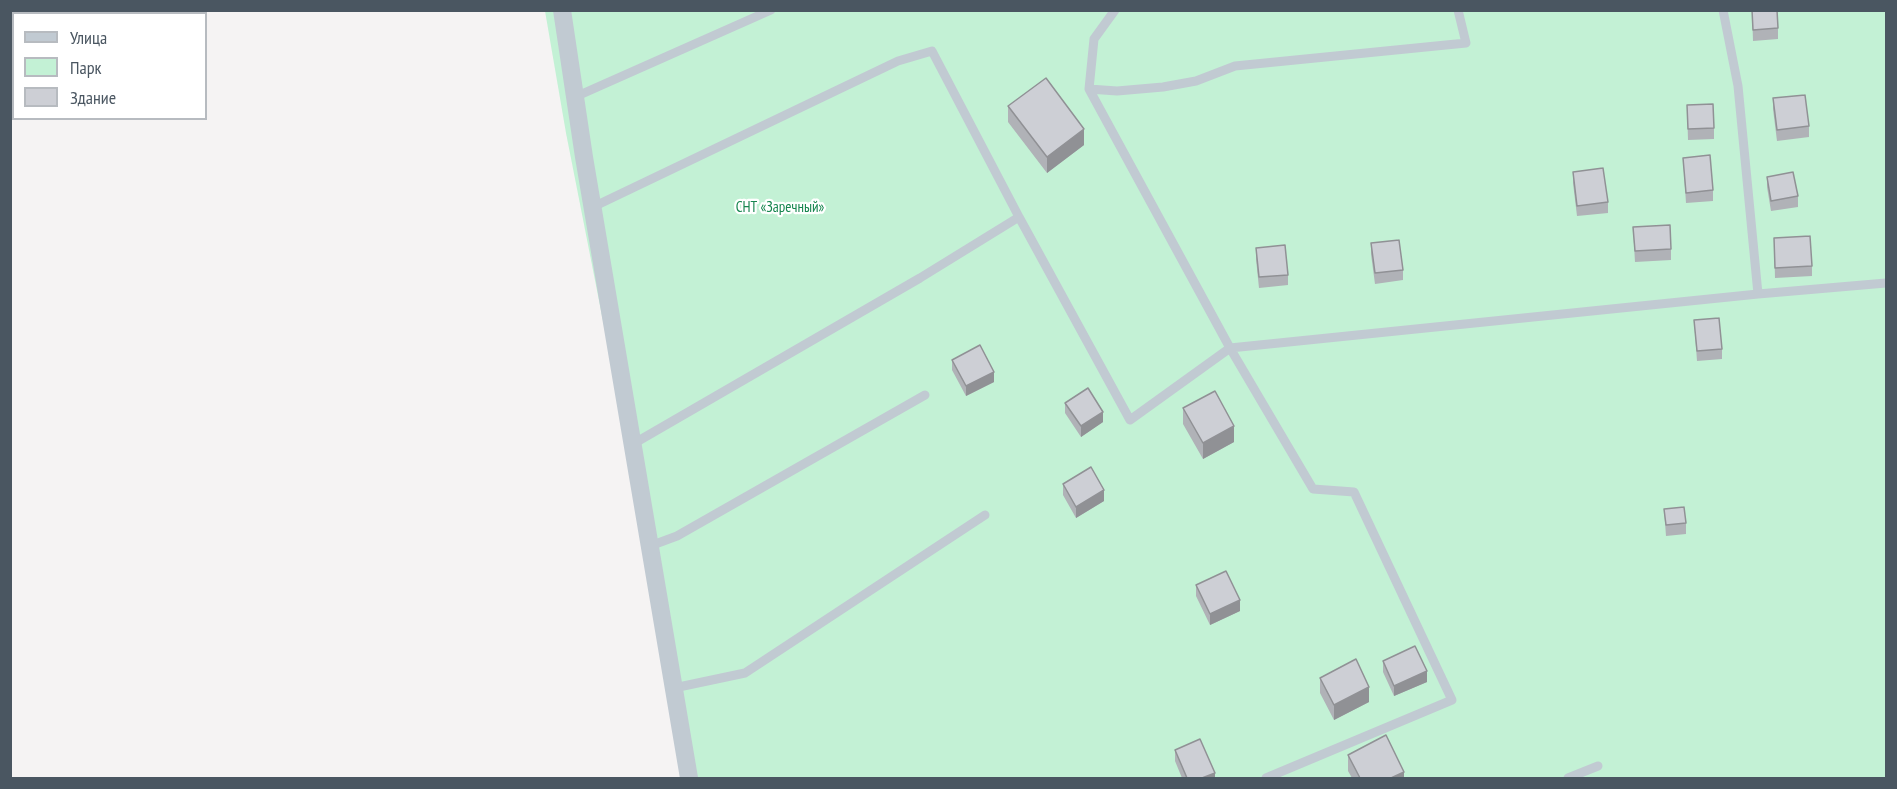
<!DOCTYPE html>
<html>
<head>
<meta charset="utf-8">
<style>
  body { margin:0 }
  #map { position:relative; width:1897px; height:789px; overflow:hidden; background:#f5f3f3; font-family:"PT Sans Narrow",sans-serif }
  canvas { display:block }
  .frame { position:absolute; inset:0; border:12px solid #4a5661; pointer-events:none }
  .legend { position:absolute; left:12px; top:12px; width:195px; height:108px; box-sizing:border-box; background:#fff; border:2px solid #b7bbc0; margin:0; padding:8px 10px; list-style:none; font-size:18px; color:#4a5661 }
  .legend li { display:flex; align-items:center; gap:12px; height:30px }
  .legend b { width:30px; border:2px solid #b7bbc0 }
</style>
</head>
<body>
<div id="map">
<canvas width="1897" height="789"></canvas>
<div class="frame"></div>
<ul class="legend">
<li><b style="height:8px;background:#c1cad2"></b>Улица</li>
<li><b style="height:16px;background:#c3f1d5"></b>Парк</li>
<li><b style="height:16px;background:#cdcfd5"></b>Здание</li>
</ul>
</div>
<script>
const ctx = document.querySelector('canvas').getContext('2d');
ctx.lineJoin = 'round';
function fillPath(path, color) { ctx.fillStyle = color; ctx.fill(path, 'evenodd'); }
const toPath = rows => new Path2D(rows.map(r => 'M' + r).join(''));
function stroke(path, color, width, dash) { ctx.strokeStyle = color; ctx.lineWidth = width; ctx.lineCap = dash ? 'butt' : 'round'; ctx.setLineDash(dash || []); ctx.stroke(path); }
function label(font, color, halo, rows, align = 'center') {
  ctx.font = font + ' "PT Sans Narrow",sans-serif'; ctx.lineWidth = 4.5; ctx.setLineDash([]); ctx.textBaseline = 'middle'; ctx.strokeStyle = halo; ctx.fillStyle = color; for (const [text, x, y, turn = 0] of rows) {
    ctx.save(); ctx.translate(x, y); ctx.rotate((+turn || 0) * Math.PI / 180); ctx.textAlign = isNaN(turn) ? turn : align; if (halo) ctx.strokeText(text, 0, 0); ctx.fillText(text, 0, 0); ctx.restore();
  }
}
const green = toPath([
  [545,11,1886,11,1886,778,693,778,566,133]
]);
const lane = toPath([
  [1723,10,1738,86,1758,294],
  [1089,89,1094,39,1115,10],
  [575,97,771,10],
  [593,207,898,61,932,51,1019,217],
  [633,444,920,278,1019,217,1130,420,1230,348,1758,294,1886,283],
  [650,546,677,536,925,395],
  [674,688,745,673,985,515],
  [1266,778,1452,700,1354,492,1313,489,1230,348,1089,89,1117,91,1163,87,1196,81,1235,66,1466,43,1458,10],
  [1568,778,1598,766]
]);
const street = toPath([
  [562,10,584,157,689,778]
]);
const wall = toPath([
  [1752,10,1778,28,1778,39,1753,41],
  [1773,98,1809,126,1809,137,1777,141,1773,109],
  [1687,105,1714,128,1714,139,1688,140],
  [1008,106,1084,145,1047,173,1008,122],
  [1683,158,1713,190,1713,201,1686,203],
  [1573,172,1608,202,1608,213,1577,216,1573,183],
  [1767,177,1798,196,1798,207,1771,211,1767,187],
  [1633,227,1671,249,1671,260,1635,262],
  [1774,238,1812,266,1812,276,1775,278],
  [1371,243,1403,270,1403,280,1375,284,1371,254],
  [1256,248,1288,275,1288,285,1259,288,1256,259],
  [1694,320,1722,349,1722,359,1697,361],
  [952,360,994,382,966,396,952,370],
  [1065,403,1103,422,1081,437,1065,413],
  [1183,408,1234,442,1203,459,1183,424],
  [1063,484,1104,501,1076,518,1063,495],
  [1664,509,1686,523,1686,534,1666,536],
  [1196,585,1240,611,1210,625,1196,596],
  [1383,661,1427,682,1394,696,1383,672],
  [1320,678,1369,702,1334,720,1320,693],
  [1175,750,1215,778,1182,778,1175,761],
  [1348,755,1404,778,1352,778,1348,771]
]);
const shadedWall = toPath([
  [1084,129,1084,145,1047,173,1047,157],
  [994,372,994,382,966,396,966,386],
  [1103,412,1103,422,1081,437,1081,426],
  [1234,426,1234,442,1203,459,1203,443],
  [1104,490,1104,501,1076,518,1076,507],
  [1240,600,1240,611,1210,625,1210,614],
  [1427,671,1427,682,1394,696,1394,686],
  [1369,687,1369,702,1334,720,1334,705],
  [1404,772,1404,778,1391,778],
  [1215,773,1215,778,1202,778]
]);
const building = toPath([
  [1752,10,1777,10,1778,28,1753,30,1752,10],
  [1046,78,1084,129,1047,157,1008,106,1046,78],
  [1805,95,1809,126,1777,130,1773,98,1805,95],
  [1713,104,1714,128,1688,129,1687,105,1713,104],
  [1710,155,1713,190,1686,193,1683,158,1710,155],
  [1603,168,1608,202,1577,206,1573,172,1603,168],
  [1793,172,1798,196,1771,201,1767,177,1793,172],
  [1670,225,1671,249,1635,251,1633,227,1670,225],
  [1810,236,1812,266,1775,268,1774,238,1810,236],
  [1399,240,1403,270,1375,273,1371,243,1399,240],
  [1285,245,1288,275,1259,277,1256,248,1285,245],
  [1719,318,1722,349,1697,351,1694,320,1719,318],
  [980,345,994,372,966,386,952,360,980,345],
  [1088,388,1103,412,1081,426,1065,403,1088,388],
  [1215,391,1234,426,1203,443,1183,408,1215,391],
  [1091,467,1104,490,1076,507,1063,484,1091,467],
  [1684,507,1686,523,1666,525,1664,509,1684,507],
  [1226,571,1240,600,1210,614,1196,585,1226,571],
  [1415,646,1427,671,1394,686,1383,661,1415,646],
  [1356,659,1369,687,1334,705,1320,678,1356,659],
  [1386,735,1404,772,1391,778,1360,778,1348,755,1386,735],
  [1200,739,1215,773,1202,778,1187,778,1175,750,1200,739]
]);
const parkNames = [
  ["СНТ «Заречный»",780,208]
];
fillPath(green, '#c3f1d5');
stroke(lane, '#c1cad2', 9);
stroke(street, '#c1cad2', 18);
fillPath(wall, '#b0b2b7');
fillPath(shadedWall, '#909195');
fillPath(building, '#cdcfd5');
stroke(building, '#909195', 1.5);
label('15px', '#17864f', '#fff', parkNames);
</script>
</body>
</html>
